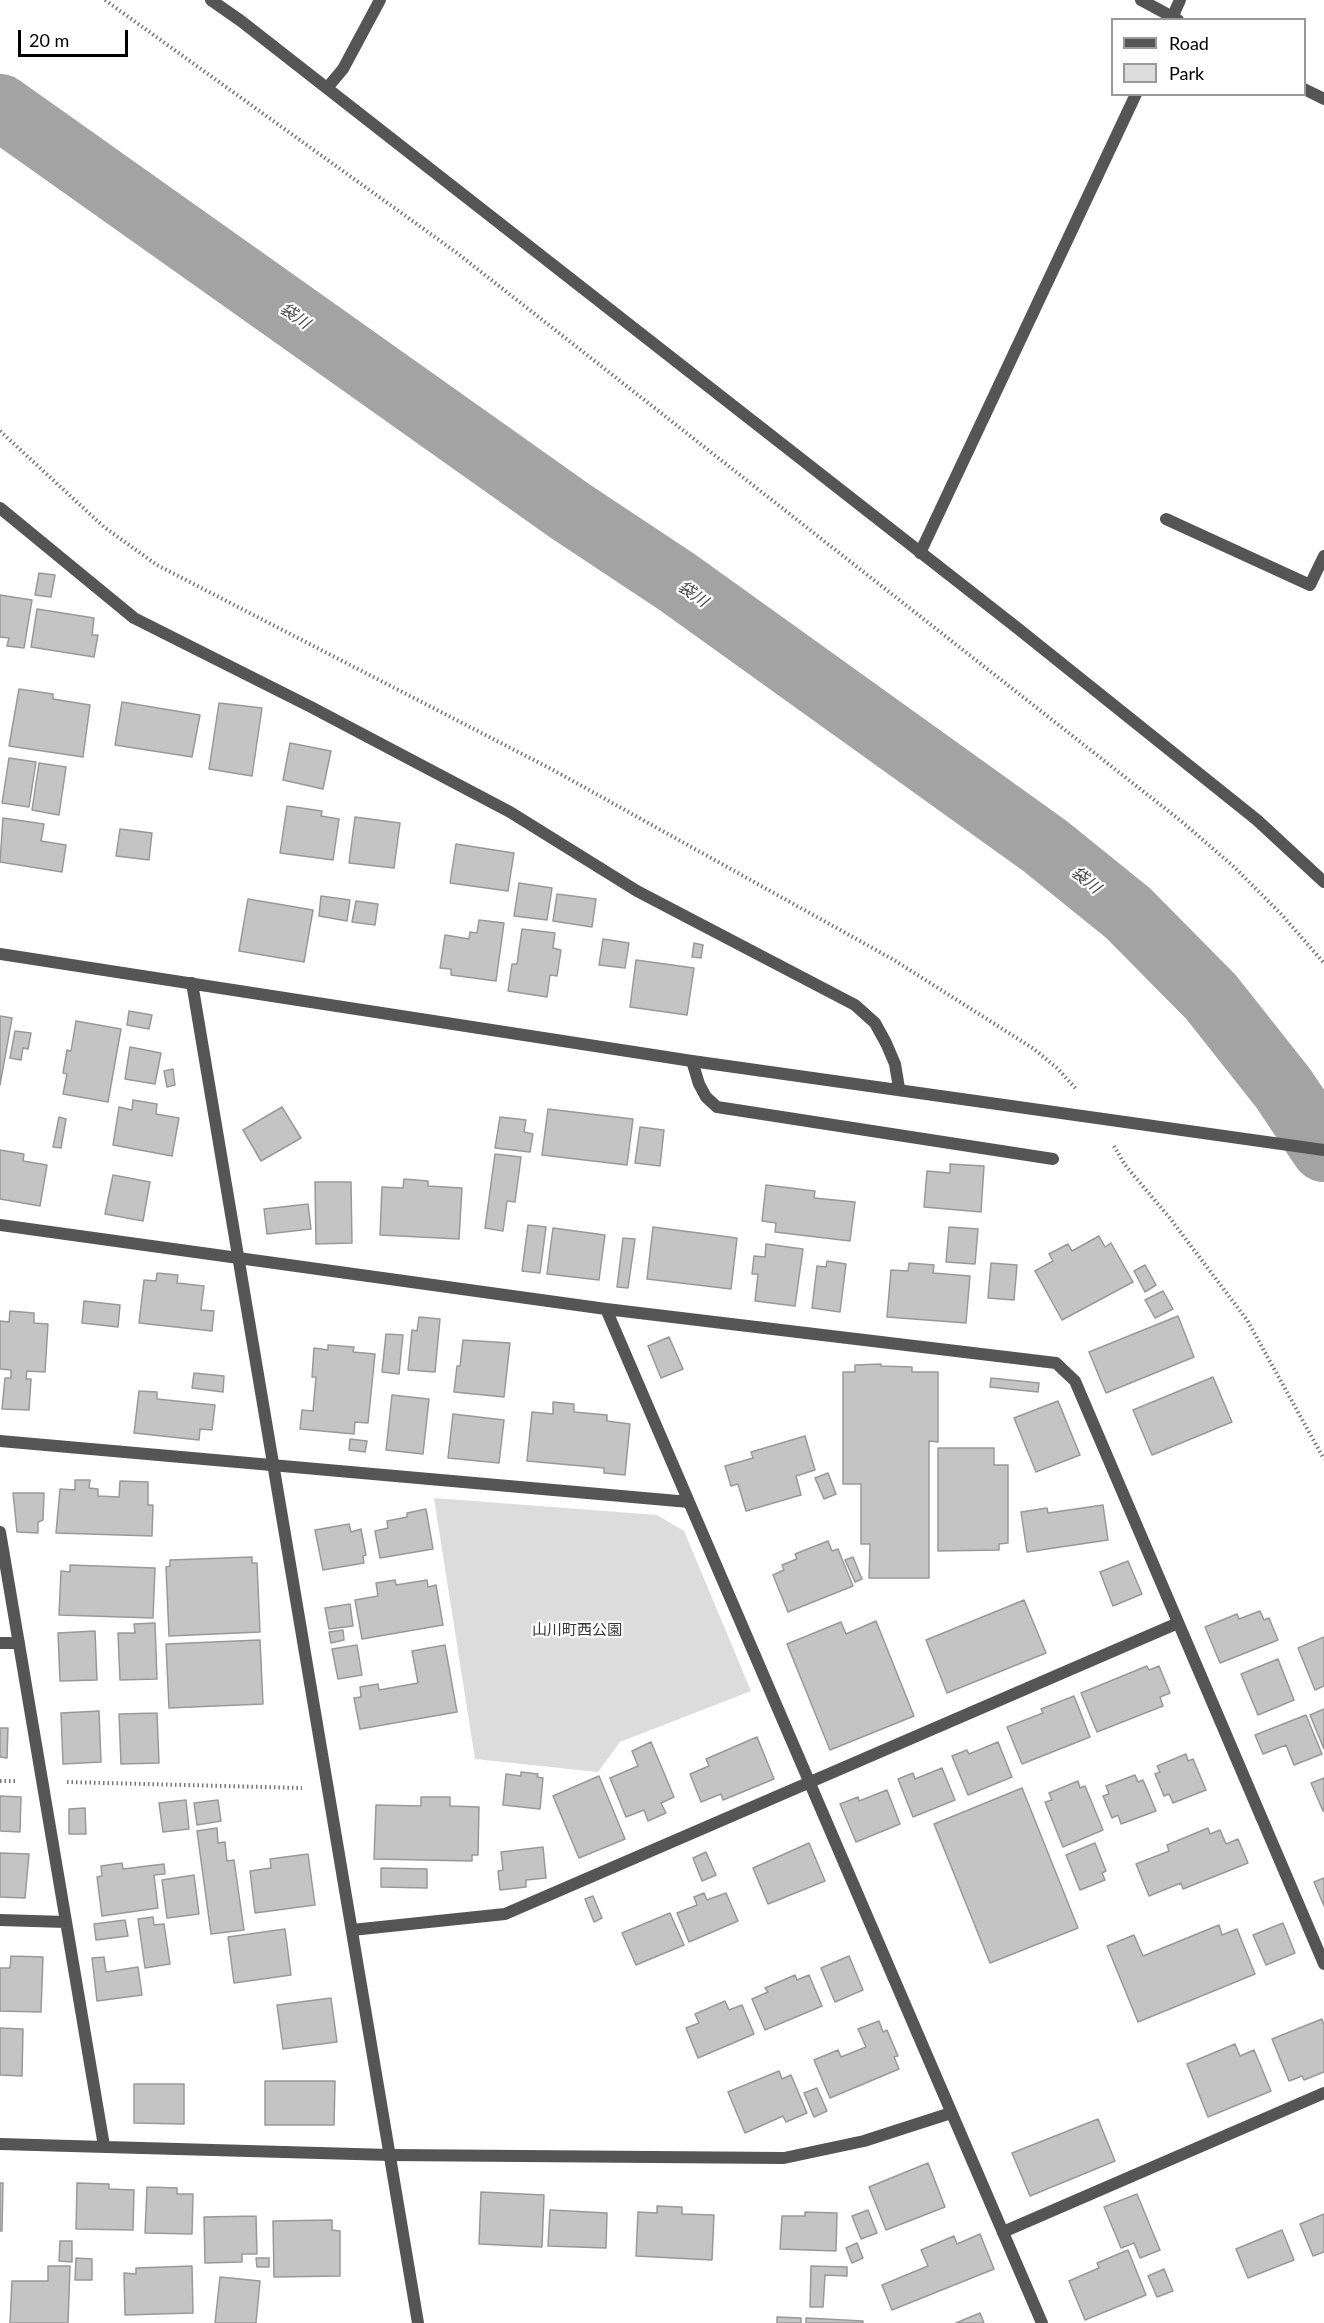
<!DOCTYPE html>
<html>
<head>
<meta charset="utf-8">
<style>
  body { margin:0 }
  #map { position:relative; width:1324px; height:2323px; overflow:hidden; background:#fff; font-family:Lato,sans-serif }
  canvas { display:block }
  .legend { position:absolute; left:1111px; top:18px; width:195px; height:78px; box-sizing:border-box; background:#fff; border:2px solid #999; margin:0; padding:8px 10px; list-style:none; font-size:18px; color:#000 }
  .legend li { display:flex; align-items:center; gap:12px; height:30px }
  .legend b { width:30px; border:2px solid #999 }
  .scale { position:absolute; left:18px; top:30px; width:110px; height:27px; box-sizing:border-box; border:3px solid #000; border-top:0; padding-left:8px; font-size:18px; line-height:21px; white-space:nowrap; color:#000; -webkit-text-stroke:4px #fff; paint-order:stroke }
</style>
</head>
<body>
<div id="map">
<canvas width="1324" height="2323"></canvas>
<ul class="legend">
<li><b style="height:8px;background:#555"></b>Road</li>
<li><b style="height:16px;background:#dcdcdc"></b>Park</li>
</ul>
<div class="scale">20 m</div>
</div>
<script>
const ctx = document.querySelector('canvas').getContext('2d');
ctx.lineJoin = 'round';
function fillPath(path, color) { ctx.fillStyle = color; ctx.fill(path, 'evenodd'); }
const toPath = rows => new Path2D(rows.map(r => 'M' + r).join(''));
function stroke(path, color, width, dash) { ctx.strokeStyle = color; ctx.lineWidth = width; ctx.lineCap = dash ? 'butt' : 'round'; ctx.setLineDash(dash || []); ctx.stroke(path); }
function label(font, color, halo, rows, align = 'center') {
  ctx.font = font + ' Lato,"Noto Sans JP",sans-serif'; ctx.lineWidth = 4.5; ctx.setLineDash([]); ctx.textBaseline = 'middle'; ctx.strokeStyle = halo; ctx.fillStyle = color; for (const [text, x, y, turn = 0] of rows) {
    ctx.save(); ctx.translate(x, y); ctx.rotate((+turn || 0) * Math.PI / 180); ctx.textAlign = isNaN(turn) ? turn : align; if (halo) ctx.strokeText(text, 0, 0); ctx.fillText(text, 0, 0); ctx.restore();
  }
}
const green = toPath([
  [434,1498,657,1515,684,1531,751,1691,620,1742,598,1772,475,1759]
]);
const river = toPath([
  [0,107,570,511,677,582,1045,846,1128,913,1211,997,1283,1088,1324,1149]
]);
const building = toPath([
  [39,573,55,575,51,597,35,595,39,573],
  [0,595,32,600,24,648,7,646,9,638,0,637,0,595],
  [37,609,94,618,92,635,98,635,94,657,31,647,37,609],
  [19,689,53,694,53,699,90,705,83,757,9,746,19,689],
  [122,702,200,715,192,757,115,745,122,702],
  [219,703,262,708,252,776,209,769,219,703],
  [290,743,331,751,323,789,283,780,290,743],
  [9,758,36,762,29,807,2,803,9,758],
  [39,763,66,767,59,815,32,810,39,763],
  [287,806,322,811,321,816,339,819,333,860,280,853,287,806],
  [355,817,400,823,394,868,349,863,355,817],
  [3,818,44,824,41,841,66,845,62,872,0,862,3,818],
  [120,829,152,833,149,860,116,856,120,829],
  [456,844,514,853,508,891,450,883,456,844],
  [519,883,552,888,547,920,514,916,519,883],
  [557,894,596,899,592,927,553,921,557,894],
  [321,896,350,900,347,921,319,916,321,896],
  [248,899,313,910,304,962,239,951,248,899],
  [356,901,378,904,375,925,352,922,356,901],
  [479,920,504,923,496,981,451,975,451,969,440,968,445,935,469,939,470,932,477,933,479,920],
  [522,929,555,933,553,948,561,950,557,976,550,975,547,997,508,991,512,964,517,964,522,929],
  [603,939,629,943,625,968,599,965,603,939],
  [694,943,703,945,701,958,692,957,694,943],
  [636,960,694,968,687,1015,630,1007,636,960],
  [129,1011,152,1015,149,1029,127,1025,129,1011],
  [0,1016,12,1018,0,1085,0,1016],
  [76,1021,121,1029,108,1102,63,1094,67,1074,63,1073,67,1050,71,1051,76,1021],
  [15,1031,31,1033,28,1049,23,1048,21,1060,10,1058,15,1031],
  [130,1047,161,1053,155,1084,125,1079,130,1047],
  [173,1069,175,1085,167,1087,164,1071,173,1069],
  [133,1100,157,1104,156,1114,179,1118,172,1156,113,1145,119,1107,132,1110,133,1100],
  [282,1107,301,1138,261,1161,243,1130,282,1107],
  [548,1109,633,1119,627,1165,542,1155,548,1109],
  [59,1117,66,1119,61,1148,53,1147,59,1117],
  [500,1117,526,1120,524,1132,533,1134,530,1152,495,1148,500,1117],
  [640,1127,664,1130,660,1166,635,1163,640,1127],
  [0,1150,24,1154,23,1161,47,1165,40,1206,0,1199,0,1150],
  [495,1154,521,1157,515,1202,507,1201,503,1231,485,1228,495,1154],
  [950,1164,984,1166,981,1212,924,1207,927,1171,950,1173,950,1164],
  [113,1175,150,1182,143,1221,105,1214,113,1175],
  [404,1179,428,1181,428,1186,462,1188,459,1239,380,1235,382,1187,403,1188,404,1179],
  [315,1182,351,1182,352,1243,316,1244,315,1182],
  [766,1185,815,1191,814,1198,855,1202,850,1241,775,1232,776,1223,762,1221,766,1185],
  [308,1204,311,1229,267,1234,264,1209,308,1204],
  [528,1225,546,1227,540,1273,522,1271,528,1225],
  [653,1227,737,1238,731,1289,647,1279,653,1227],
  [949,1227,978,1229,975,1264,946,1262,949,1227],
  [553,1228,605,1235,599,1280,547,1274,553,1228],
  [1099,1236,1105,1247,1111,1243,1133,1282,1062,1320,1035,1271,1053,1261,1049,1254,1068,1244,1072,1251,1099,1236],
  [623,1238,635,1239,628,1288,617,1287,623,1238],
  [766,1244,803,1249,795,1306,755,1301,758,1274,752,1274,754,1256,765,1257,766,1244],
  [827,1261,846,1264,840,1312,812,1308,817,1266,826,1267,827,1261],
  [909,1263,934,1265,933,1273,970,1276,966,1323,887,1317,891,1270,908,1271,909,1263],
  [991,1263,1017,1265,1014,1300,988,1298,991,1263],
  [1145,1265,1156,1285,1145,1292,1134,1271,1145,1265],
  [157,1273,178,1275,177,1283,204,1286,201,1310,214,1311,212,1331,139,1323,144,1280,156,1281,157,1273],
  [1163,1291,1173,1309,1155,1318,1145,1300,1163,1291],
  [84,1301,120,1305,118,1327,82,1323,84,1301],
  [10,1311,34,1313,34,1323,48,1324,45,1372,27,1371,26,1379,31,1379,29,1410,2,1409,5,1378,11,1378,11,1370,0,1369,0,1321,9,1322,10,1311],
  [1178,1316,1194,1357,1106,1393,1089,1352,1178,1316],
  [419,1317,440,1319,435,1372,408,1370,412,1330,417,1331,419,1317],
  [386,1334,403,1335,399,1374,382,1372,386,1334],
  [669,1337,683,1369,661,1378,648,1346,669,1337],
  [463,1340,510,1343,504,1397,454,1392,457,1366,460,1366,463,1340],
  [328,1345,354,1347,353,1352,375,1354,368,1423,355,1422,354,1434,300,1429,302,1410,313,1411,316,1377,312,1377,314,1348,328,1350,328,1345],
  [881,1364,881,1366,912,1367,912,1372,938,1372,938,1442,929,1441,929,1578,869,1578,870,1544,861,1544,861,1484,843,1484,843,1372,855,1372,855,1365,881,1364],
  [194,1373,224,1376,223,1392,192,1388,194,1373],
  [1213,1377,1232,1422,1152,1455,1133,1410,1213,1377],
  [991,1378,1039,1383,1038,1392,990,1387,991,1378],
  [139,1391,157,1392,157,1399,215,1405,212,1430,200,1429,199,1440,134,1433,139,1391],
  [392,1395,429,1399,423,1454,386,1450,392,1395],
  [1058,1401,1080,1455,1036,1472,1014,1418,1058,1401],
  [553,1402,574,1404,574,1412,607,1415,607,1421,630,1424,625,1475,604,1473,604,1468,527,1461,532,1412,553,1414,553,1402],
  [453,1414,504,1420,499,1463,448,1458,453,1414],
  [805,1436,815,1470,796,1476,801,1495,746,1511,738,1484,731,1486,725,1466,753,1458,751,1452,805,1436],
  [350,1439,367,1441,365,1452,349,1450,350,1439],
  [938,1448,994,1448,994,1465,1008,1465,1008,1543,999,1544,999,1550,938,1551,938,1448],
  [828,1473,836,1494,824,1499,815,1478,828,1473],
  [75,1480,90,1480,89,1488,98,1489,98,1496,119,1497,120,1481,148,1482,148,1505,153,1505,152,1536,56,1533,60,1489,75,1490,75,1480],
  [13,1493,44,1493,43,1520,38,1522,38,1533,17,1532,13,1493],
  [1103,1505,1108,1540,1027,1552,1021,1512,1047,1508,1048,1513,1103,1505],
  [426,1509,433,1549,380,1558,375,1531,388,1528,387,1521,407,1517,407,1513,426,1509],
  [349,1524,351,1532,361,1529,366,1555,363,1556,364,1563,323,1570,315,1530,349,1524],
  [828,1541,832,1551,838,1549,853,1586,788,1612,773,1575,784,1570,782,1565,797,1559,795,1554,828,1541],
  [252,1557,252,1563,257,1563,260,1632,169,1636,166,1567,170,1566,170,1560,252,1557],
  [853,1557,862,1579,855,1582,845,1560,853,1557],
  [1128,1561,1142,1594,1113,1606,1100,1572,1128,1561],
  [70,1565,155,1568,153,1618,59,1615,61,1571,70,1572,70,1565],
  [395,1580,396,1585,427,1580,428,1587,436,1585,443,1625,362,1639,355,1600,378,1596,376,1583,395,1580],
  [1024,1600,1046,1653,947,1693,926,1640,1024,1600],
  [350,1604,353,1626,329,1629,325,1608,350,1604],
  [1260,1611,1264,1620,1269,1618,1278,1640,1220,1663,1205,1627,1237,1614,1239,1619,1260,1611],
  [876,1621,914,1716,830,1750,787,1644,841,1622,846,1634,876,1621],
  [155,1623,157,1679,120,1680,118,1633,135,1633,134,1624,155,1623],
  [343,1630,344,1640,331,1643,329,1632,343,1630],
  [95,1631,97,1680,60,1681,58,1633,95,1631],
  [1324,1637,1324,1686,1315,1690,1298,1648,1324,1637],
  [260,1640,263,1704,169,1708,166,1644,260,1640],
  [357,1645,362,1675,338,1679,332,1649,357,1645],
  [445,1645,457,1712,360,1729,354,1698,361,1697,360,1687,378,1684,379,1690,418,1683,412,1651,445,1645],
  [1278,1659,1294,1700,1258,1715,1241,1674,1278,1659],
  [1147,1666,1149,1670,1159,1666,1170,1693,1160,1697,1163,1706,1097,1732,1081,1693,1147,1666],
  [1074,1696,1090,1737,1022,1764,1007,1727,1043,1713,1041,1709,1074,1696],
  [1324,1709,1324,1749,1310,1715,1324,1709],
  [99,1711,101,1762,63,1764,61,1713,99,1711],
  [157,1713,159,1763,121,1764,119,1714,157,1713],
  [1306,1715,1322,1754,1294,1765,1286,1745,1263,1754,1255,1735,1306,1715],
  [0,1728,8,1728,7,1758,0,1757,0,1728],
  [757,1737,774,1779,723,1800,721,1794,701,1802,690,1774,709,1766,706,1759,757,1737],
  [651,1742,674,1797,661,1803,666,1813,648,1821,644,1810,626,1817,610,1778,638,1766,632,1751,651,1742],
  [998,1742,1012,1777,968,1795,952,1756,967,1750,969,1754,998,1742],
  [1186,1754,1188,1761,1193,1759,1206,1790,1173,1803,1169,1794,1164,1796,1155,1774,1160,1772,1157,1766,1186,1754],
  [942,1768,955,1800,913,1817,898,1779,913,1773,915,1779,942,1768],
  [521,1772,538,1774,537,1777,543,1778,540,1809,503,1805,506,1774,521,1776,521,1772],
  [1135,1775,1138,1782,1143,1780,1156,1811,1121,1824,1118,1815,1112,1818,1103,1796,1109,1794,1106,1786,1135,1775],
  [599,1776,625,1839,579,1858,553,1796,599,1776],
  [1324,1778,1324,1811,1323,1811,1311,1783,1324,1778],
  [1078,1781,1080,1788,1085,1786,1103,1830,1063,1847,1045,1802,1052,1800,1049,1793,1078,1781],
  [1022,1788,1078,1928,990,1963,934,1824,1022,1788],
  [887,1790,900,1824,856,1842,840,1804,858,1797,859,1801,887,1790],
  [0,1796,21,1797,20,1832,0,1831,0,1796],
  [421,1797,450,1797,450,1806,479,1807,478,1855,472,1855,472,1861,374,1859,376,1805,421,1806,421,1797],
  [186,1800,189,1829,163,1832,159,1803,186,1800],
  [218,1800,221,1821,197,1825,194,1803,218,1800],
  [85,1808,86,1834,69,1834,69,1809,85,1808],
  [217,1828,218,1843,225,1842,227,1861,234,1860,244,1930,211,1934,197,1831,217,1828],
  [1208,1828,1210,1834,1220,1830,1226,1844,1238,1839,1248,1863,1183,1889,1181,1883,1149,1896,1136,1864,1169,1851,1167,1845,1208,1828],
  [809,1843,825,1881,768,1904,753,1868,809,1843],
  [1095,1843,1106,1871,1102,1873,1105,1880,1080,1890,1066,1855,1095,1843],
  [543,1847,546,1878,526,1880,526,1887,500,1890,498,1871,503,1870,501,1852,543,1847],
  [706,1852,716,1875,702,1881,693,1858,706,1852],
  [0,1853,29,1854,25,1898,0,1897,0,1853],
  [308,1854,315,1905,255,1913,250,1871,271,1868,270,1859,308,1854],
  [122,1863,123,1869,164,1864,165,1874,154,1875,158,1908,102,1916,97,1877,102,1876,101,1866,122,1863],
  [381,1868,427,1869,427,1888,381,1887,381,1868],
  [194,1875,199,1914,167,1918,162,1880,194,1875],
  [1324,1878,1324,1906,1314,1882,1324,1878],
  [704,1893,707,1900,726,1893,738,1921,689,1942,677,1913,697,1905,694,1897,704,1893],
  [593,1896,602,1918,594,1922,585,1899,593,1896],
  [670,1913,684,1945,636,1965,622,1933,670,1913],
  [153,1917,154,1925,164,1924,170,1964,145,1968,138,1919,153,1917],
  [125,1920,128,1936,96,1940,94,1924,125,1920],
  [1283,1923,1295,1953,1266,1965,1253,1935,1283,1923],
  [1219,1925,1222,1935,1237,1929,1255,1974,1138,2022,1107,1946,1134,1935,1143,1956,1219,1925],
  [285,1929,291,1975,234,1983,228,1937,285,1929],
  [11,1956,43,1957,41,2012,0,2011,0,1968,10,1968,11,1956],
  [849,1956,863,1990,835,2002,821,1968,849,1956],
  [104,1957,106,1972,138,1967,142,1995,97,2001,92,1958,104,1957],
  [795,1975,797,1980,809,1975,822,2006,765,2030,752,1999,768,1992,765,1988,795,1975],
  [331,1998,337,2042,283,2049,277,2005,331,1998],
  [725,2001,729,2010,742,2005,754,2034,698,2058,686,2028,699,2023,695,2014,725,2001],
  [1322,2019,1324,2025,1324,2072,1304,2080,1302,2076,1289,2081,1272,2039,1322,2019],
  [879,2021,883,2032,887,2030,898,2056,894,2057,899,2069,830,2098,814,2060,838,2050,841,2057,866,2047,858,2029,879,2021],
  [0,2028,23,2029,22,2076,0,2075,0,2028],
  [1235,2044,1240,2056,1254,2050,1271,2091,1208,2117,1187,2064,1235,2044],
  [779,2071,782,2079,791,2075,807,2113,786,2122,783,2116,745,2133,728,2092,779,2071],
  [265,2081,335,2081,334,2125,265,2125,265,2081],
  [134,2084,184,2084,184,2124,134,2123,134,2084],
  [817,2088,827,2111,814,2117,804,2093,817,2088],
  [1098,2119,1115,2161,1030,2196,1012,2153,1098,2119],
  [928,2163,945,2207,886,2230,869,2187,928,2163],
  [0,2183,3,2183,2,2231,0,2231,0,2183],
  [77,2183,109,2184,109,2189,134,2190,133,2230,76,2229,77,2183],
  [147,2187,177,2188,177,2194,193,2194,192,2234,145,2233,147,2187],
  [481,2192,544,2195,542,2247,479,2244,481,2192],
  [1137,2194,1160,2250,1140,2258,1134,2243,1121,2248,1104,2207,1137,2194],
  [657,2206,682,2207,682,2214,714,2215,712,2260,636,2256,638,2212,657,2213,657,2206],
  [550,2210,607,2213,606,2248,548,2246,550,2210],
  [868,2210,877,2233,861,2239,852,2216,868,2210],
  [805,2212,837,2213,836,2251,780,2249,782,2216,805,2216,805,2212],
  [1324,2214,1324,2252,1313,2256,1300,2224,1324,2214],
  [256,2216,257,2254,242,2254,242,2262,205,2263,204,2217,256,2216],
  [332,2220,332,2230,340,2231,340,2276,274,2277,273,2221,332,2220],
  [1282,2230,1294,2260,1248,2278,1236,2249,1282,2230],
  [980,2234,994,2269,892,2310,882,2285,928,2266,921,2250,954,2236,957,2244,980,2234],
  [60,2241,72,2241,72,2262,59,2261,60,2241],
  [857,2243,863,2258,852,2263,846,2248,857,2243],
  [1128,2250,1146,2295,1085,2320,1069,2281,1099,2268,1097,2263,1128,2250],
  [76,2258,92,2259,92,2280,75,2280,76,2258],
  [256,2258,269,2258,269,2267,257,2267,256,2258],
  [48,2266,70,2266,68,2323,10,2323,12,2281,48,2281,48,2266],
  [192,2266,193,2313,125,2315,124,2273,136,2274,136,2268,192,2266],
  [811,2266,847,2267,847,2276,825,2275,823,2307,810,2307,811,2266],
  [1164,2269,1173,2291,1157,2297,1148,2276,1164,2269],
  [220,2277,260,2281,256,2323,215,2323,220,2277],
  [980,2313,984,2323,956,2323,980,2313],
  [777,2317,801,2318,801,2323,777,2323,777,2317],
  [806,2318,863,2321,863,2323,806,2323,806,2318]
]);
const path = toPath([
  [105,0,457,253,1181,821,1233,866,1282,915,1324,963],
  [0,431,104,527,157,565,555,771,894,960,1034,1049,1058,1069,1077,1090],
  [1114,1146,1125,1165,1169,1217,1247,1320,1324,1459],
  [0,1781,17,1781],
  [67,1782,302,1788]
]);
const service = toPath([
  [0,508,134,618,311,707,510,812,637,891,855,1005,875,1023,886,1043,895,1064,899,1088],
  [1166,519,1310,585,1324,556],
  [692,1061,699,1084,706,1097,717,1107,1053,1159],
  [1003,2232,1324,2093]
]);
const minor = toPath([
  [211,0,241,21,1016,627,1257,820,1324,882],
  [1141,0,1178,20],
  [1171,20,1180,0],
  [327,88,343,69,380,0],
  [1304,89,1324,99],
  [920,553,1136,94],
  [0,1225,606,1309,1056,1363,1075,1381,1324,1964],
  [606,1309,1042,2323],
  [0,1441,689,1502],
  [0,1532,104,2146],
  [0,1643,19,1643],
  [0,1920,66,1922],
  [352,1930,505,1914,1178,1623],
  [0,2144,390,2155,784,2158,864,2141,951,2113]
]);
const tertiary = toPath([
  [0,954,692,1061,1324,1150],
  [192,983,418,2323]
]);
const parkNames = [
  ["山川町西公園",577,1630]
];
const waterNames = [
  ["袋川",295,316,35],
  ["袋川",693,594,35],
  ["袋川",1086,880,39]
];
fillPath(green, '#dcdcdc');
stroke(river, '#a3a3a3', 66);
fillPath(building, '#c4c4c4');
stroke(building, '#999', 1.5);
stroke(path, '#777', 4, [1.5, 3]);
stroke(service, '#555', 12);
stroke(minor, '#555', 12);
stroke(tertiary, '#555', 12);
label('15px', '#333', '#fff', parkNames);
label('italic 16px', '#444', '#fff', waterNames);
</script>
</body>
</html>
